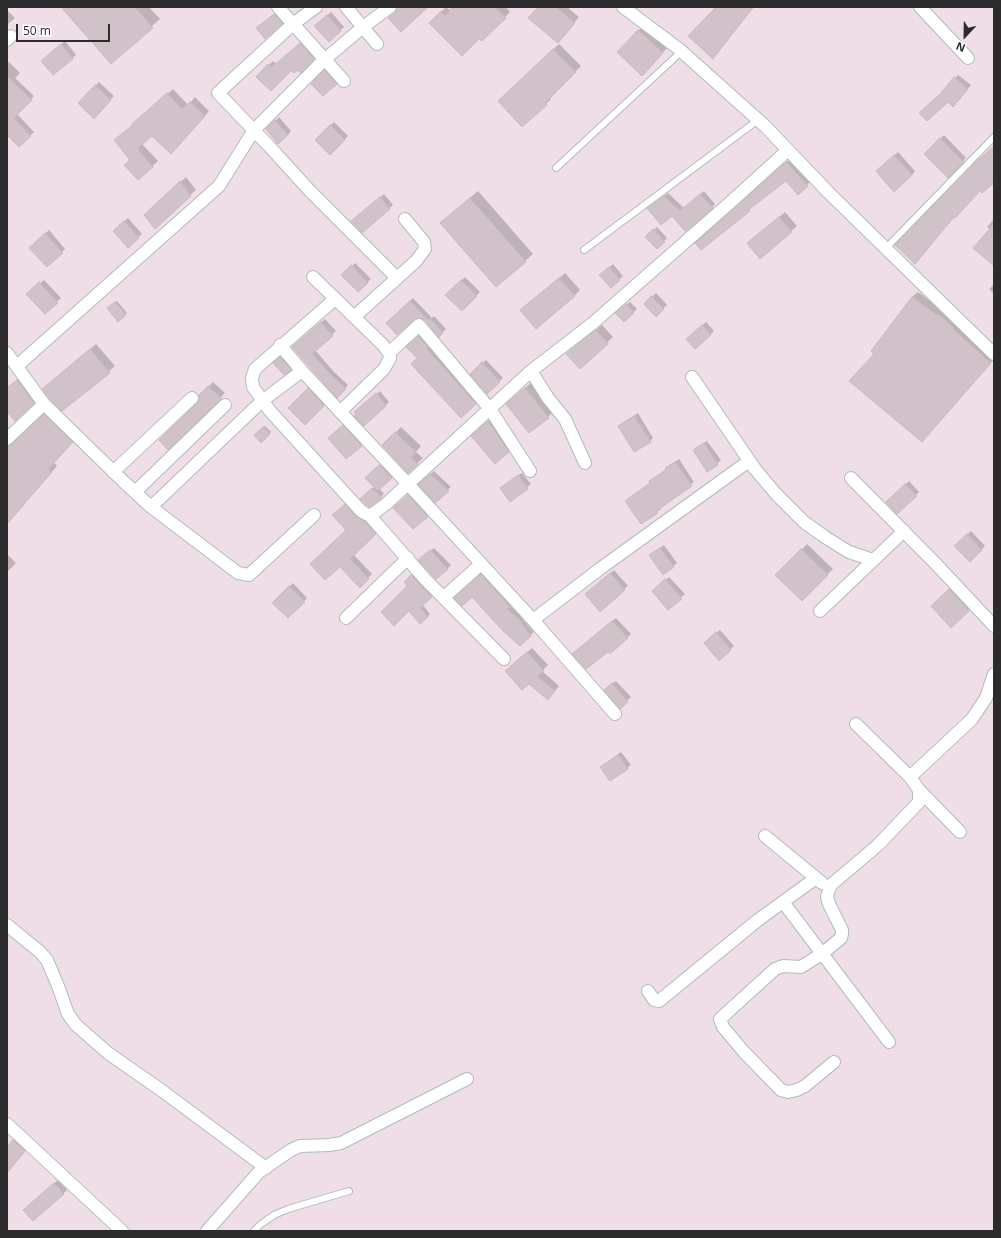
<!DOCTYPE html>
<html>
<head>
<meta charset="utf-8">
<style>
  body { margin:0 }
  #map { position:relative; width:1001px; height:1238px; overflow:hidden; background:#efdee7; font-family:"Open Sans",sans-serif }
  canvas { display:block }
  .frame { position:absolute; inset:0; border:8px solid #2c2c2c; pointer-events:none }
  .north { position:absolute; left:945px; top:16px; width:40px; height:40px; -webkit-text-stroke:3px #fff; paint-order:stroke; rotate:202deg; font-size:11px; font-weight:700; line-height:16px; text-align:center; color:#2c2c2c }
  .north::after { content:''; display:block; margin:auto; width:14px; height:18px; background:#2c2c2c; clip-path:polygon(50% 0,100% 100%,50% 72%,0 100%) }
  .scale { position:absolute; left:16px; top:24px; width:94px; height:18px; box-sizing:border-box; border:2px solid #2c2c2c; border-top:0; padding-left:5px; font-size:12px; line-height:14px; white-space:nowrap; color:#2c2c2c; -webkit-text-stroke:3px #fff; paint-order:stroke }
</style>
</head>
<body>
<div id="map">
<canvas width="1001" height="1238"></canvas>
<div class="frame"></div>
<div class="north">N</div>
<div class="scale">50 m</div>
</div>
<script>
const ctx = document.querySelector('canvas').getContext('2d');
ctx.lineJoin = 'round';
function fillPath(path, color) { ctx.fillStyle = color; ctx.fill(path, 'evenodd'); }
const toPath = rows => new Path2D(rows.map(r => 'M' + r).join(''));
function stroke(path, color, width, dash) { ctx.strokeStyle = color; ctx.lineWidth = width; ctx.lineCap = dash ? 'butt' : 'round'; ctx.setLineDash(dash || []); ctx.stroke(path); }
const shadow = toPath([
  [63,7,149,7,160,19,111,62],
  [446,7,451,11,455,7,506,7,510,12,482,40,430,23],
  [539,7,567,7,579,17,563,36],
  [718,7,754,7,713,58],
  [7,10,15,18,7,25],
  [278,11,285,19,265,38,261,25],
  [331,12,344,27,329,41,319,23],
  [644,25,668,47,642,75,618,52],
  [304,40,317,55,301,71,298,68,291,69,257,77,273,61,276,64],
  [65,41,76,55,53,74,46,57],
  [559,44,581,66,550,97,551,99,546,104,499,101],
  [9,62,20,73,15,78,34,96,17,114,34,132,19,146,7,133,7,64],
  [328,68,339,80,323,95,312,84],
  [958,75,971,85,957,102,942,93],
  [99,82,114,96,93,117,79,103],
  [173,89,188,105,195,97,209,111,176,148,152,134,143,143,143,145,158,161,138,179,131,160,115,140],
  [279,117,291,131,288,135,267,129],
  [334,122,348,136,330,154,316,140],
  [944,135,966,158,948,176,926,154],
  [898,152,915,171,912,175,881,168],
  [790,159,810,182,798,193,786,180,751,206,752,207,749,211,700,240],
  [186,177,196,190,190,195,151,209],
  [478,191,533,254,496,286,449,216],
  [704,191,715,204,712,207,672,215,652,205,668,193,684,208],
  [384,194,393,205,362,231,356,218],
  [785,212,797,226,760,257,754,238],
  [128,218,142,234,128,247,114,231],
  [994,219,994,265,991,230,987,227],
  [657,227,667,238,657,248,646,237],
  [49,230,65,249,47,266,31,248],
  [355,263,371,279,358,291,343,275],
  [613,264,623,276,611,287,604,272],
  [565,273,580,290,574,296,527,305],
  [465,277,480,292,462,310,446,295],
  [44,280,61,298,45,313,28,294],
  [994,284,994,294,989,289],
  [918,292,943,310,994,359,927,435,876,354,912,297],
  [656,293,667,305,656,315,645,304],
  [413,298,432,318,434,316,446,329,439,335,425,319,421,317,387,323],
  [117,301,127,313,119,320,109,308],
  [630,302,637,309,624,321,620,310],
  [325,319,336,331,315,350,334,372,348,385,337,396,296,344],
  [706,322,714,331,710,335,690,336],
  [602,325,613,337,580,367,567,354],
  [424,331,480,398,475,403,418,358,408,347],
  [96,344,115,366,62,410,43,389],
  [284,354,294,366,284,374,278,360],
  [486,360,503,378,487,392,471,374],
  [23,375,39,397,15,420,7,410,7,388],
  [213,382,225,393,168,448,200,400,200,396],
  [531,383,553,412,548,417,513,398],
  [312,386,327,401,305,423,289,408],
  [380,391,389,402,364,424,359,409],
  [51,409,79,435,53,462,57,466,7,524,7,445,12,440,16,440,20,438],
  [638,413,653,438,650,441,619,426],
  [494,416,514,446,508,452,478,430],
  [347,423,364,442,346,457,333,434],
  [265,426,271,432,261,442,255,435],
  [401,427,421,446,416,452,423,458,408,472,383,445],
  [707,441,721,460,717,464,697,447],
  [679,459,694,482,659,507,661,509,657,512,626,501,651,482,650,481,654,478,667,469,670,465],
  [383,462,394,474,379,488,384,494,381,497,362,499,375,486,367,478],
  [434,471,451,487,435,501,420,484],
  [522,473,531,484,510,500,505,485],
  [909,481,919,492,897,513,887,502],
  [412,492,430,512,414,528,395,508],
  [349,501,380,530,354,555,372,574,360,586,340,565,347,530,338,511],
  [971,531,985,546,970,561,956,546],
  [807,544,833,569,802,600,777,575],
  [664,545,677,563,673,566,654,552],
  [434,548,451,565,447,569,423,557],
  [7,554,16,563,7,572],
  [614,570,628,586,624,589,590,591],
  [484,572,513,603,510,606,524,618,523,620,534,632,520,645,472,595,459,595],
  [415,573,434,593,422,604,430,614,427,617,409,610,408,586,405,582],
  [669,577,685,594,668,609,656,588],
  [293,583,307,598,288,617,274,603],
  [955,584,974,604,951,626,932,606],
  [616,618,631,634,610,653,608,651,577,650],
  [720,630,734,646,719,659,708,639],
  [532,648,548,665,542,671,559,686,553,694,511,666],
  [616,681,631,697,620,707,609,687],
  [621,752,631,765,627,768,601,767],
  [17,1137,28,1147,7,1172,7,1148],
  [58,1180,67,1190,33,1220,28,1207]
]);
const building = toPath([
  [61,7,135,7,153,28,111,64,61,7],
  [397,7,428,7,401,32,388,18,395,13,397,7],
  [453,7,495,7,506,18,482,41,479,39,462,56,429,23,441,11,445,16,453,7],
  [538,7,556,7,575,23,558,43,528,18,538,7],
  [716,7,753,7,713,59,688,36,716,7],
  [274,14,283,23,265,39,256,28,274,14],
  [327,15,341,31,329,42,314,26,327,15],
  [638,30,663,53,642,76,617,52,638,30],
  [300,43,314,59,301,73,298,70,294,73,291,71,271,91,256,77,268,64,272,67,300,43],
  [61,44,73,59,53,75,41,61,61,44],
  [553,49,576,72,545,103,547,105,522,127,498,101,553,49],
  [324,70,337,84,323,96,311,84,324,70],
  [7,76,32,100,14,118,31,136,19,147,7,135,7,76],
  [954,77,968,89,953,107,948,102,927,121,919,113,940,94,954,77],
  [95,85,111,100,94,119,78,103,95,85],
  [167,93,182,109,190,102,205,116,171,154,152,136,138,148,140,149,138,150,153,167,138,180,124,165,130,160,114,140,133,125,132,124,167,93],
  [275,120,288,135,278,144,266,129,275,120],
  [330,125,345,140,330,155,315,140,330,125],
  [940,138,964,162,948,178,924,154,940,138],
  [994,146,994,183,982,193,980,191,955,218,954,217,915,264,895,245,976,162,994,146],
  [894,155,912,175,894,192,876,171,894,155],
  [786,162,808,186,798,195,786,181,748,210,750,211,701,250,695,243,786,162],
  [180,181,191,196,155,229,144,215,180,181],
  [700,194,713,208,686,231,685,231,672,216,661,225,647,208,664,196,680,211,700,194],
  [380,197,390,209,362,233,351,221,380,197],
  [470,198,526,262,496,287,440,223,470,198],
  [779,217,792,232,760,259,747,243,779,217],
  [124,221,139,238,128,248,113,231,124,221],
  [994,224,994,266,973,248,994,224],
  [653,229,665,242,657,249,645,237,653,229],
  [45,233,63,253,47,267,29,248,45,233],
  [351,265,368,283,358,292,341,275,351,265],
  [609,267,620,280,611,288,599,275,609,267],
  [559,278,575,296,536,329,520,310,559,278],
  [461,280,477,296,462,311,445,295,461,280],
  [39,282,58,303,45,314,26,294,39,282],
  [651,296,664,309,656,317,644,304,651,296],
  [912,297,937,315,938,314,954,328,953,329,991,363,922,442,849,381,874,354,871,351,912,297],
  [410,301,428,320,430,318,443,333,439,337,425,320,418,318,414,320,397,335,386,323,410,301],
  [115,302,126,315,118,322,107,308,115,302],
  [626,304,634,313,624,322,615,313,626,304],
  [321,322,333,336,312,354,331,375,346,389,337,398,292,347,321,322],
  [702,325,711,335,695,349,686,339,702,325],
  [596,330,608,344,580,369,566,354,596,330],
  [418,336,428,347,426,348,476,404,461,418,411,364,417,358,406,347,418,336],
  [90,349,110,373,62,411,50,399,42,389,90,349],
  [280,357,291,370,284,375,273,363,280,357],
  [482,362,500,382,487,394,470,374,482,362],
  [17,380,34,403,15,421,7,412,7,388,17,380],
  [208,386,222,399,168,450,159,440,197,403,199,400,199,395,208,386],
  [308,388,324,406,305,425,288,408,308,388],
  [525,388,549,418,529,433,506,404,525,388],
  [376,393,386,406,364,426,354,416,356,414,354,412,376,393],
  [44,414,73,442,48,469,51,473,7,524,7,446,12,444,44,414],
  [634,416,651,442,634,452,618,426,634,416],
  [488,421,509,452,495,464,471,436,488,421],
  [343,425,362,446,346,459,328,438,343,425],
  [263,427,270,434,261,443,254,435,263,427],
  [395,432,416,452,411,458,418,464,408,473,382,445,395,432],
  [704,443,718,465,707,472,693,450,704,443],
  [675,462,692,486,656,511,658,513,641,524,625,501,650,483,649,481,666,470,665,468,675,462],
  [379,465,392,478,378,491,365,478,379,465],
  [430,474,449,491,435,503,418,484,430,474],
  [518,475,528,489,510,502,500,488,518,475],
  [905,484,917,496,897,514,886,502,905,484],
  [372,488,382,498,369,507,360,499,372,488],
  [408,495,428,517,413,529,393,508,408,495],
  [345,504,356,516,365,522,376,534,350,559,369,579,360,588,340,567,325,580,310,564,346,530,332,515,345,504],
  [967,534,982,550,970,562,954,546,967,534],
  [660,548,674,567,663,575,649,555,660,548],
  [801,549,828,575,802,601,775,575,801,549],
  [430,550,448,569,436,579,418,560,430,550],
  [610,573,625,590,600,612,585,594,610,573],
  [481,574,510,607,507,609,522,622,521,623,531,636,520,646,503,631,472,597,462,606,454,598,481,574],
  [411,575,432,597,420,608,428,617,420,624,409,611,394,626,381,612,407,586,404,582,411,575],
  [665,579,682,599,668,610,652,591,665,579],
  [289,586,305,602,288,618,272,603,289,586],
  [949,589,969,611,951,628,931,606,949,589],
  [612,621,628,638,610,654,608,652,586,669,572,654,612,621],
  [716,632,731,650,719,661,704,643,716,632],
  [527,652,544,671,537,676,555,691,548,700,529,684,522,690,505,671,527,652],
  [612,683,628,702,620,709,604,690,612,683],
  [618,755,628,769,610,781,600,767,618,755],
  [13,1140,25,1151,7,1173,7,1147,13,1140],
  [54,1183,64,1194,33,1221,23,1210,54,1183]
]);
const service = toPath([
  [556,168,682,51],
  [885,249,994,137],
  [584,250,758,120],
  [254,1231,261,1224,274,1215,288,1209,349,1191]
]);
const minor = toPath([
  [278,7,344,81],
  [316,7,293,24,218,93,269,146,310,191,397,278],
  [346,7,377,44],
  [623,7,679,49,765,126,829,193,994,354],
  [920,7,968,58],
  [7,40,11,36],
  [313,277,383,345,389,353,390,358,384,369,340,412],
  [335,299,255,369,252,378,253,387,270,411,361,511,366,514,370,516,386,504,531,371,593,323,733,200,788,150],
  [354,317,416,261,425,249,424,242,405,219],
  [280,345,302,371,407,483,533,620,615,714],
  [7,353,44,404,124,482,151,507,238,573,249,575,314,515],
  [389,353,419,325,490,409,530,471],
  [17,366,219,186,254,130,324,60,363,27,390,7],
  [531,371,548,398,565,419,585,463],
  [692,377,755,469,776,494,804,522,825,537,849,552,873,560],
  [7,439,44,404],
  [113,472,192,398],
  [851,478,936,564,994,626],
  [135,492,225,405],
  [151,507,262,401,302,371],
  [370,516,425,579,504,659],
  [444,597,481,564],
  [820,611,904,531],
  [346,618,408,558],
  [533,620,601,568,749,461],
  [910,777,972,719,986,698,994,674],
  [919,790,960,832],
  [765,836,822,883],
  [783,902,889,1042],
  [7,925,40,952,47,960,58,986,68,1014,76,1025,108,1053,161,1090,266,1168],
  [648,991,654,1000,659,1001,758,920,816,878],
  [834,1062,805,1086,797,1090,788,1092,781,1090,744,1052,723,1027,720,1019,775,969,783,966,801,967,823,953,841,938,842,934,842,930,829,904,827,897,829,889,832,884,878,845,919,802,919,790,910,777,856,724],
  [7,1124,122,1231],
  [207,1231,259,1172,291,1150,300,1146,329,1145,341,1143,467,1079]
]);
fillPath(shadow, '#0003');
fillPath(building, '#d1c2c9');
stroke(building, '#cbb7c0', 1);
stroke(service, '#aebdb9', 8);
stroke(minor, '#aebdb9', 14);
stroke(service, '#fff', 6);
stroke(minor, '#fff', 12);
</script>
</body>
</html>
